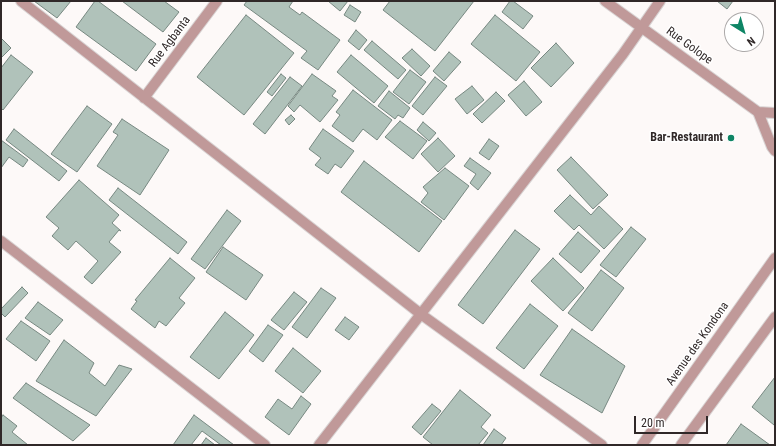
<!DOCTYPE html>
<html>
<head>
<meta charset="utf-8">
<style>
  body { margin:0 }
  #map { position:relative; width:776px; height:446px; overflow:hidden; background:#fdf9f8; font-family:"Roboto Condensed",sans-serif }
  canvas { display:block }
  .frame { position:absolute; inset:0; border:2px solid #302828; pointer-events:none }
  .north { position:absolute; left:724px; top:12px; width:40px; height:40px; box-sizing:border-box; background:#fff; border:1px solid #aca9a9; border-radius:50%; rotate:143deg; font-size:11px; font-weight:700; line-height:16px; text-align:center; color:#302828 }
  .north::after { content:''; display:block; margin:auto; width:14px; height:18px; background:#0e8565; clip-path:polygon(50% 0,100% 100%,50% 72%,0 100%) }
  .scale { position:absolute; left:634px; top:416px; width:74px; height:18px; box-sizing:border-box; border:2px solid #302828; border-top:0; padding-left:5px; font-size:12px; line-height:14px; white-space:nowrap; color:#302828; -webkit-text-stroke:3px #fff; paint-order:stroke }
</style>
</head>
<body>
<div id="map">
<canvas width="776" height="446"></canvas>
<div class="frame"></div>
<div class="north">N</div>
<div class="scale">20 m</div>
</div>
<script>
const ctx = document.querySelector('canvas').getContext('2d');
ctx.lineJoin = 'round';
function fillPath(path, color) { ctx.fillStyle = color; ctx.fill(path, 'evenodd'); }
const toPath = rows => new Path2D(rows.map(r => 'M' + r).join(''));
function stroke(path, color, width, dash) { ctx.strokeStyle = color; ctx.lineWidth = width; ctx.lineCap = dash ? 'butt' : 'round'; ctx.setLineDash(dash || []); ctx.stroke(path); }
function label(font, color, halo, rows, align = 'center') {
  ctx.font = font + ' "Roboto Condensed",sans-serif'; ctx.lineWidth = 3; ctx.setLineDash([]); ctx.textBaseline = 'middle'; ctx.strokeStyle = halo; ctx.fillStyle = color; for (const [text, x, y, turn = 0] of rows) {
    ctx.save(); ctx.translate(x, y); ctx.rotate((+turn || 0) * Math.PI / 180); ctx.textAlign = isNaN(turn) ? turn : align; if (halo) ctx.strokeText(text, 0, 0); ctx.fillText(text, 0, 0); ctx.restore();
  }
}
const building = toPath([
  [34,1,71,1,57,18,34,1],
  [95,1,98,1,156,44,136,71,76,27,95,1],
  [122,1,164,1,179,12,163,32,122,1],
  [247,1,293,1,289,7,300,15,302,12,340,40,318,70,301,58,307,51,244,5,247,1],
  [328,1,348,1,340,11,328,1],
  [390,1,474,1,435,51,383,10,390,1],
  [510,1,513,1,533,16,523,29,502,12,510,1],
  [717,1,733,1,727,9,717,1],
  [350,5,361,12,355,22,344,15,350,5],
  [246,15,294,53,244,115,197,77,246,15],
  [495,15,540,52,516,81,471,44,495,15],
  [356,30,367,40,359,50,348,41,356,30],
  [1,38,11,48,1,58,1,38],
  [372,41,406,70,398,79,364,50,372,41],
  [556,43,574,63,551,87,531,68,556,43],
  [412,49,430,66,421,76,402,58,412,49],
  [449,52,461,62,444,81,433,71,449,52],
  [11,55,33,72,3,110,1,108,1,68,11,55],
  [351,55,388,86,374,103,337,72,351,55],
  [410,70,426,82,409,104,393,92,410,70],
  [281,74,286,78,272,96,267,92,281,74],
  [312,74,336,91,332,96,338,100,320,122,300,105,294,112,288,106,312,74],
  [290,77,302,86,265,134,253,124,290,77],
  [435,77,447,86,423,115,412,106,435,77],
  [524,81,542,102,526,116,508,95,524,81],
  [472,86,484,100,467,114,455,99,472,86],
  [353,90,392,120,377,140,363,129,353,142,332,126,340,115,336,112,353,90],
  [389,91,410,108,403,118,398,115,395,119,378,106,389,91],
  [496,92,505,101,482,123,473,114,496,92],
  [87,106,112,124,77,172,51,154,87,106],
  [291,115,295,119,289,125,285,120,291,115],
  [122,119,169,150,140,195,97,166,118,135,113,132,122,119],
  [400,121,427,141,413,159,385,137,400,121],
  [423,122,436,133,429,141,417,130,423,122],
  [14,129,67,171,59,181,6,140,14,129],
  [323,129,354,151,341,168,335,164,328,174,315,165,321,158,309,149,323,129],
  [438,138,455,156,438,172,421,154,438,138],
  [489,139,499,146,489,160,479,153,489,139],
  [1,140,28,160,23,167,9,157,1,168,1,140],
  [571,157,608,195,593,209,557,170,571,157],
  [470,158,491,173,478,190,470,183,476,174,464,166,470,158],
  [364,161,442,221,419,252,341,192,364,161],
  [445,168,469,186,444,220,421,202,428,193,423,187,445,168],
  [79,180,119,215,112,223,121,231,119,230,109,242,121,252,92,284,84,277,98,261,76,241,68,250,52,236,59,228,46,217,79,180],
  [118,188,187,242,178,254,109,200,118,188],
  [570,195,591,215,599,206,623,229,604,249,579,225,574,230,554,211,570,195],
  [227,210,241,221,205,269,191,259,227,210],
  [631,227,646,239,616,277,600,265,631,227],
  [515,230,540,249,483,324,458,305,515,230],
  [578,232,600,251,581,273,559,254,578,232],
  [223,247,263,275,246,300,206,272,223,247],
  [170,258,195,278,179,298,185,303,166,326,159,321,155,328,131,309,137,301,135,300,170,258],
  [553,258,584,288,563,311,531,281,553,258],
  [601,270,624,288,592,331,568,313,601,270],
  [22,287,28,293,5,317,1,313,1,309,22,287],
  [321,288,336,298,307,338,292,327,321,288],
  [294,292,307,302,284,330,271,320,294,292],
  [38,302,63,320,50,335,25,318,38,302],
  [530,304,558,326,524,369,496,348,530,304],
  [225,312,254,335,219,379,190,357,225,312],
  [345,317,359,327,349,340,335,330,345,317],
  [21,321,50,341,36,361,6,339,21,321],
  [268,325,283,335,263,362,249,351,268,325],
  [572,329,625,366,602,413,540,375,572,329],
  [64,340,94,363,89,373,105,386,119,365,132,369,96,416,36,381,64,340],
  [293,348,321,371,303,393,275,371,293,348],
  [775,377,775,423,774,425,752,407,775,377],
  [26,383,90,425,73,441,13,398,26,383],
  [460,390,491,415,481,427,488,433,478,445,433,445,423,437,460,390],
  [301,396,311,404,289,435,265,417,278,399,292,409,301,396],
  [432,404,441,411,421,435,412,427,432,404],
  [3,415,17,426,12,432,28,445,1,445,1,418,3,415],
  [194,415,234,445,221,445,202,431,191,445,173,445,194,415],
  [741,424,770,445,726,445,741,424],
  [494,429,506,438,501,445,483,445,494,429],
  [206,438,215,445,201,445,206,438]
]);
const minor = toPath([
  [21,1,422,315,602,445],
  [605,1,758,112,775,113],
  [144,98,217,1],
  [758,112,772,147,775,151],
  [1,241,265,445],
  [319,445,623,54,660,1]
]);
const tertiary = toPath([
  [642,445,775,258],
  [681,445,775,317]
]);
const markers = [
  [731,138,4,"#0e8565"]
];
const streetNames = [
  ["Rue Agbanta",170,42,-53],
  ["Rue Golope",689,46,36],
  ["Avenue des Kondona",698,344,-55]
];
const poiNames = [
  ["Bar-Restaurant",723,138]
];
fillPath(building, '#b0c2ba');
stroke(building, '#778881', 1);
stroke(minor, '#d8d3d3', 12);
stroke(tertiary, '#d8d3d3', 12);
stroke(minor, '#c09999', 10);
stroke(tertiary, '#c09999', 10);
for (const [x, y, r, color] of markers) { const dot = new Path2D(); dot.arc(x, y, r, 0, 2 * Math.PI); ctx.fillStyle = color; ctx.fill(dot); stroke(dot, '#fff', 1.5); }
label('12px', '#302828', '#fff', streetNames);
label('bold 12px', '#302828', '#fff', poiNames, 'right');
</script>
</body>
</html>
